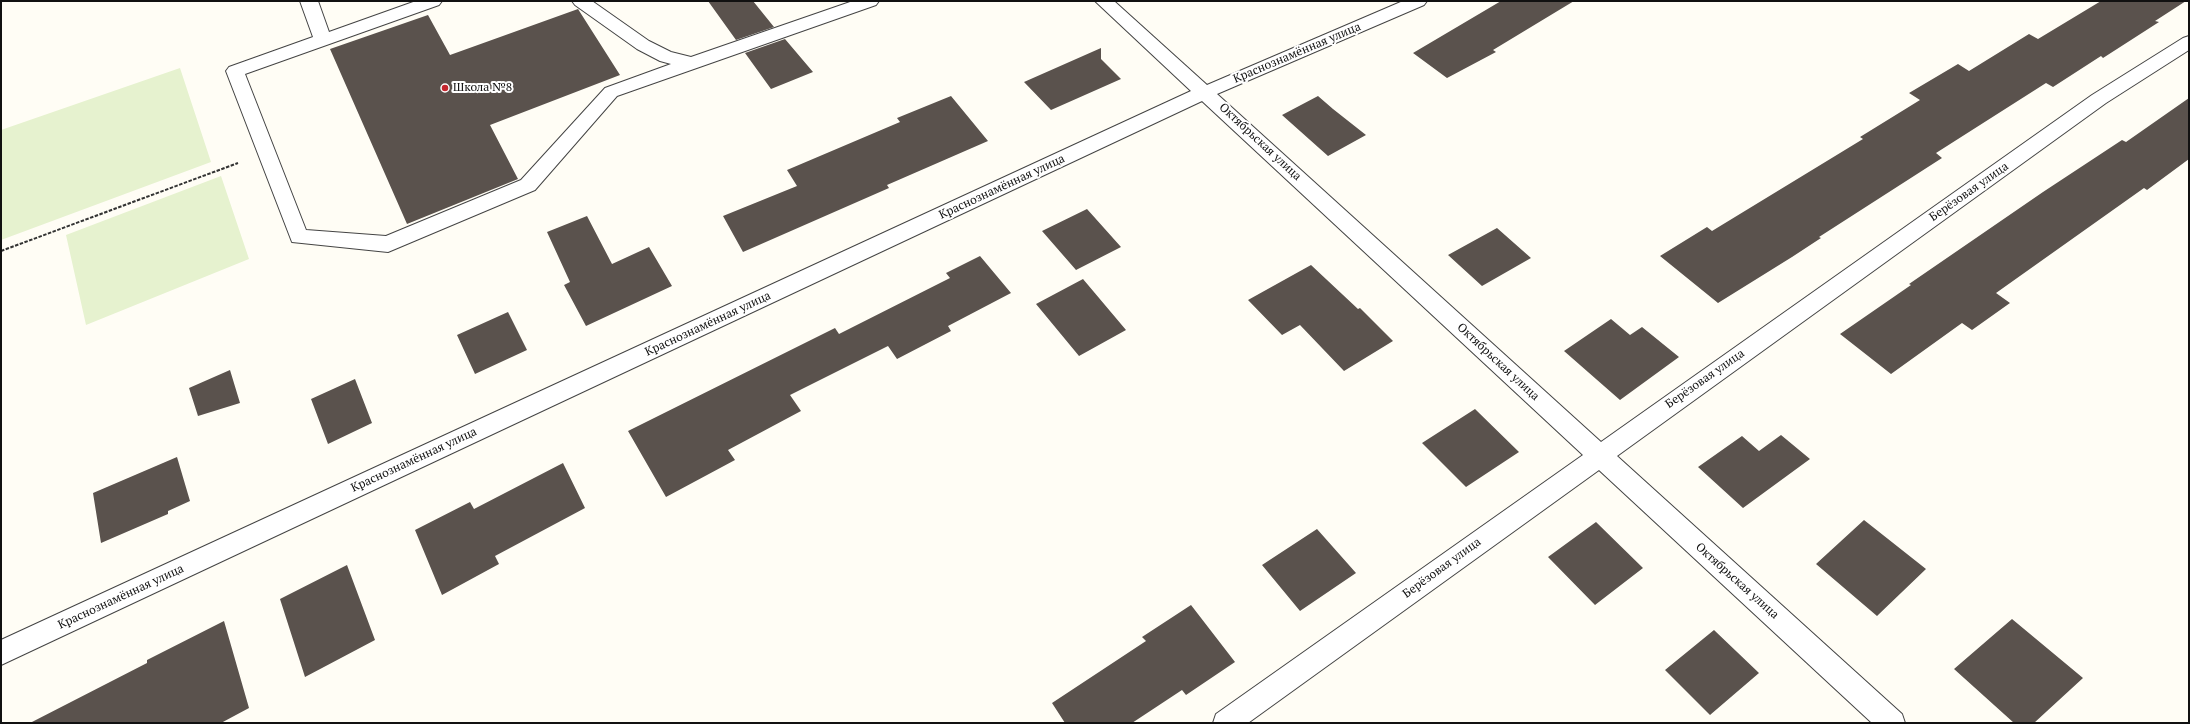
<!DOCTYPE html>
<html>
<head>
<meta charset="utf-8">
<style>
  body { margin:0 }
  #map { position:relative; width:2190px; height:724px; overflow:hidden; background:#fffdf5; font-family:"PT Serif",serif }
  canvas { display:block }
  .frame { position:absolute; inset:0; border:2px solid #111; pointer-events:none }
</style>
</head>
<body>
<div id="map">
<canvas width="2190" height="724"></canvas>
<div class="frame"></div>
</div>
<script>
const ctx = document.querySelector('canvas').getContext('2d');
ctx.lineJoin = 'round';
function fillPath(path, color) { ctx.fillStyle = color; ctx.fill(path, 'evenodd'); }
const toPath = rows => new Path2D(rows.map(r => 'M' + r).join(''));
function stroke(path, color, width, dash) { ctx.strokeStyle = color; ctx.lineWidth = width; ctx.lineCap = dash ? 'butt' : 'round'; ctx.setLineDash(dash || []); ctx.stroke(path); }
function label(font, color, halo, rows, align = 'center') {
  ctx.font = font + ' "PT Serif",serif'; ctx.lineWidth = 4; ctx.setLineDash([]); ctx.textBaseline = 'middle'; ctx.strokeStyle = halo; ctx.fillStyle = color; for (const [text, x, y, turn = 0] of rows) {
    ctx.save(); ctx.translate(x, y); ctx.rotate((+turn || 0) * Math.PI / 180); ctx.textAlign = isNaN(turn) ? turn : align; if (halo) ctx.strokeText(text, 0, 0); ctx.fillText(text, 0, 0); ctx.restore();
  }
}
const pitch = toPath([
  [180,68,211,162,1,240,1,130],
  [221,176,249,259,86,325,66,235]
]);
const building = toPath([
  [708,1,753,1,774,27,736,40],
  [1501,1,1574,1,1493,50,1496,52,1447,78,1413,53],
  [2101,1,2186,1,2155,21,2159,22,2103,58,2101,56,2053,87,2046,83,1936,153,1942,158,1819,237,1821,238,1792,257,1718,303,1660,256,1707,227,1712,231,1863,139,1860,137,1920,100,1909,93,1958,64,1969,71,2029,34,2038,39],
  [578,9,620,75,490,125,518,179,407,224,330,49,428,15,450,55],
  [785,39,813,72,771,89,745,53],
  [1101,48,1101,59,1121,79,1051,110,1024,82],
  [951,96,988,141,887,185,889,188,743,252,723,216,797,186,787,170,900,122,897,118],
  [1318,96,1333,109,1366,135,1328,156,1282,115],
  [2189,98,2189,159,2147,190,2144,188,1996,293,2010,303,1972,330,1962,323,1891,374,1840,334,1911,285,1909,284,2043,192,2122,140,2126,142],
  [1087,209,1121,247,1076,270,1042,231],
  [587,216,612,264,649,247,672,286,586,326,564,285,570,282,547,232],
  [1497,228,1531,258,1482,286,1448,255],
  [980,256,1011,293,948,326,951,331,897,359,888,346,790,395,801,411,728,450,735,460,666,497,628,431,835,328,839,334,950,278,946,273],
  [1311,265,1358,309,1360,308,1393,341,1344,371,1300,325,1282,335,1248,300],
  [1083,279,1126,330,1079,356,1036,304],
  [508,312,527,350,475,374,457,335],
  [1611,319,1630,335,1642,327,1679,357,1620,400,1564,351],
  [230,370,240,403,198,416,189,388],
  [355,379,372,423,328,444,311,399],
  [1475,409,1519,452,1466,487,1422,443],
  [1781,435,1810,459,1743,508,1698,467,1742,436,1759,451],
  [177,457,190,501,168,511,168,514,101,543,93,493],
  [563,463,585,508,495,556,499,564,442,595,415,530,470,502,474,509],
  [1864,520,1926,569,1877,616,1816,564],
  [1596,522,1643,568,1595,605,1548,557],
  [1317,529,1356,573,1300,611,1262,565],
  [347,565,375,640,305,677,280,599],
  [1191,605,1235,662,1186,695,1182,690,1132,723,1065,723,1052,703,1146,641,1142,637],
  [2012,619,2083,678,2034,723,2014,723,1954,669],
  [224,621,249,708,221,723,30,723,147,663,147,660],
  [1714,630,1759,673,1710,715,1665,670]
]);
const path = toPath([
  [1,251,238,163]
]);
const minor = toPath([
  [300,1,318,1,329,32,416,1,442,1,439,5,245,74,306,230,386,236,521,180,605,88,671,64,660,61,637,49,575,5,572,1,592,1,649,41,671,52,691,57,853,1,879,1,876,5,617,96,535,190,388,252,292,242,226,71,229,67,313,37,300,1],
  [1095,1,1114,1,1207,85,1403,1,1427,1,1424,5,1217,94,1601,442,2092,95,2183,38,2189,36,2189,50,2106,103,1617,456,1902,714,1905,723,1872,723,1599,470,1248,723,1213,723,1216,714,1583,455,1202,101,1,665,1,640,1191,91,1095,1]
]);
const markers = [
  [445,88,4,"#c4262e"]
];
const streetNames = [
  ["Краснознамённая улица",1297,53,-23],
  ["Октябрьская улица",1260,142,43],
  ["Краснознамённая улица",1002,187,-25],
  ["Берёзовая улица",1969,192,-35],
  ["Краснознамённая улица",708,324,-25],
  ["Октябрьская улица",1498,362,43],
  ["Берёзовая улица",1705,379,-35],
  ["Краснознамённая улица",414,460,-25],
  ["Берёзовая улица",1442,568,-36],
  ["Октябрьская улица",1737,581,42],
  ["Краснознамённая улица",121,597,-25]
];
const poiNames = [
  ["Школа №8",453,88]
];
fillPath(pitch, '#e6f2cf');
fillPath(building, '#5a524d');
stroke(minor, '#444', 2);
stroke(path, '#333', 2, [3.5, 1.5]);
fillPath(minor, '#fff');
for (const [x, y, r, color] of markers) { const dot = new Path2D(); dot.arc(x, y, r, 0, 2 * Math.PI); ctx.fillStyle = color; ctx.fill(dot); stroke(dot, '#fff', 1.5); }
label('12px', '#111', '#fff', streetNames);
label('12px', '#111', '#fff', poiNames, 'left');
</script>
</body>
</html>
